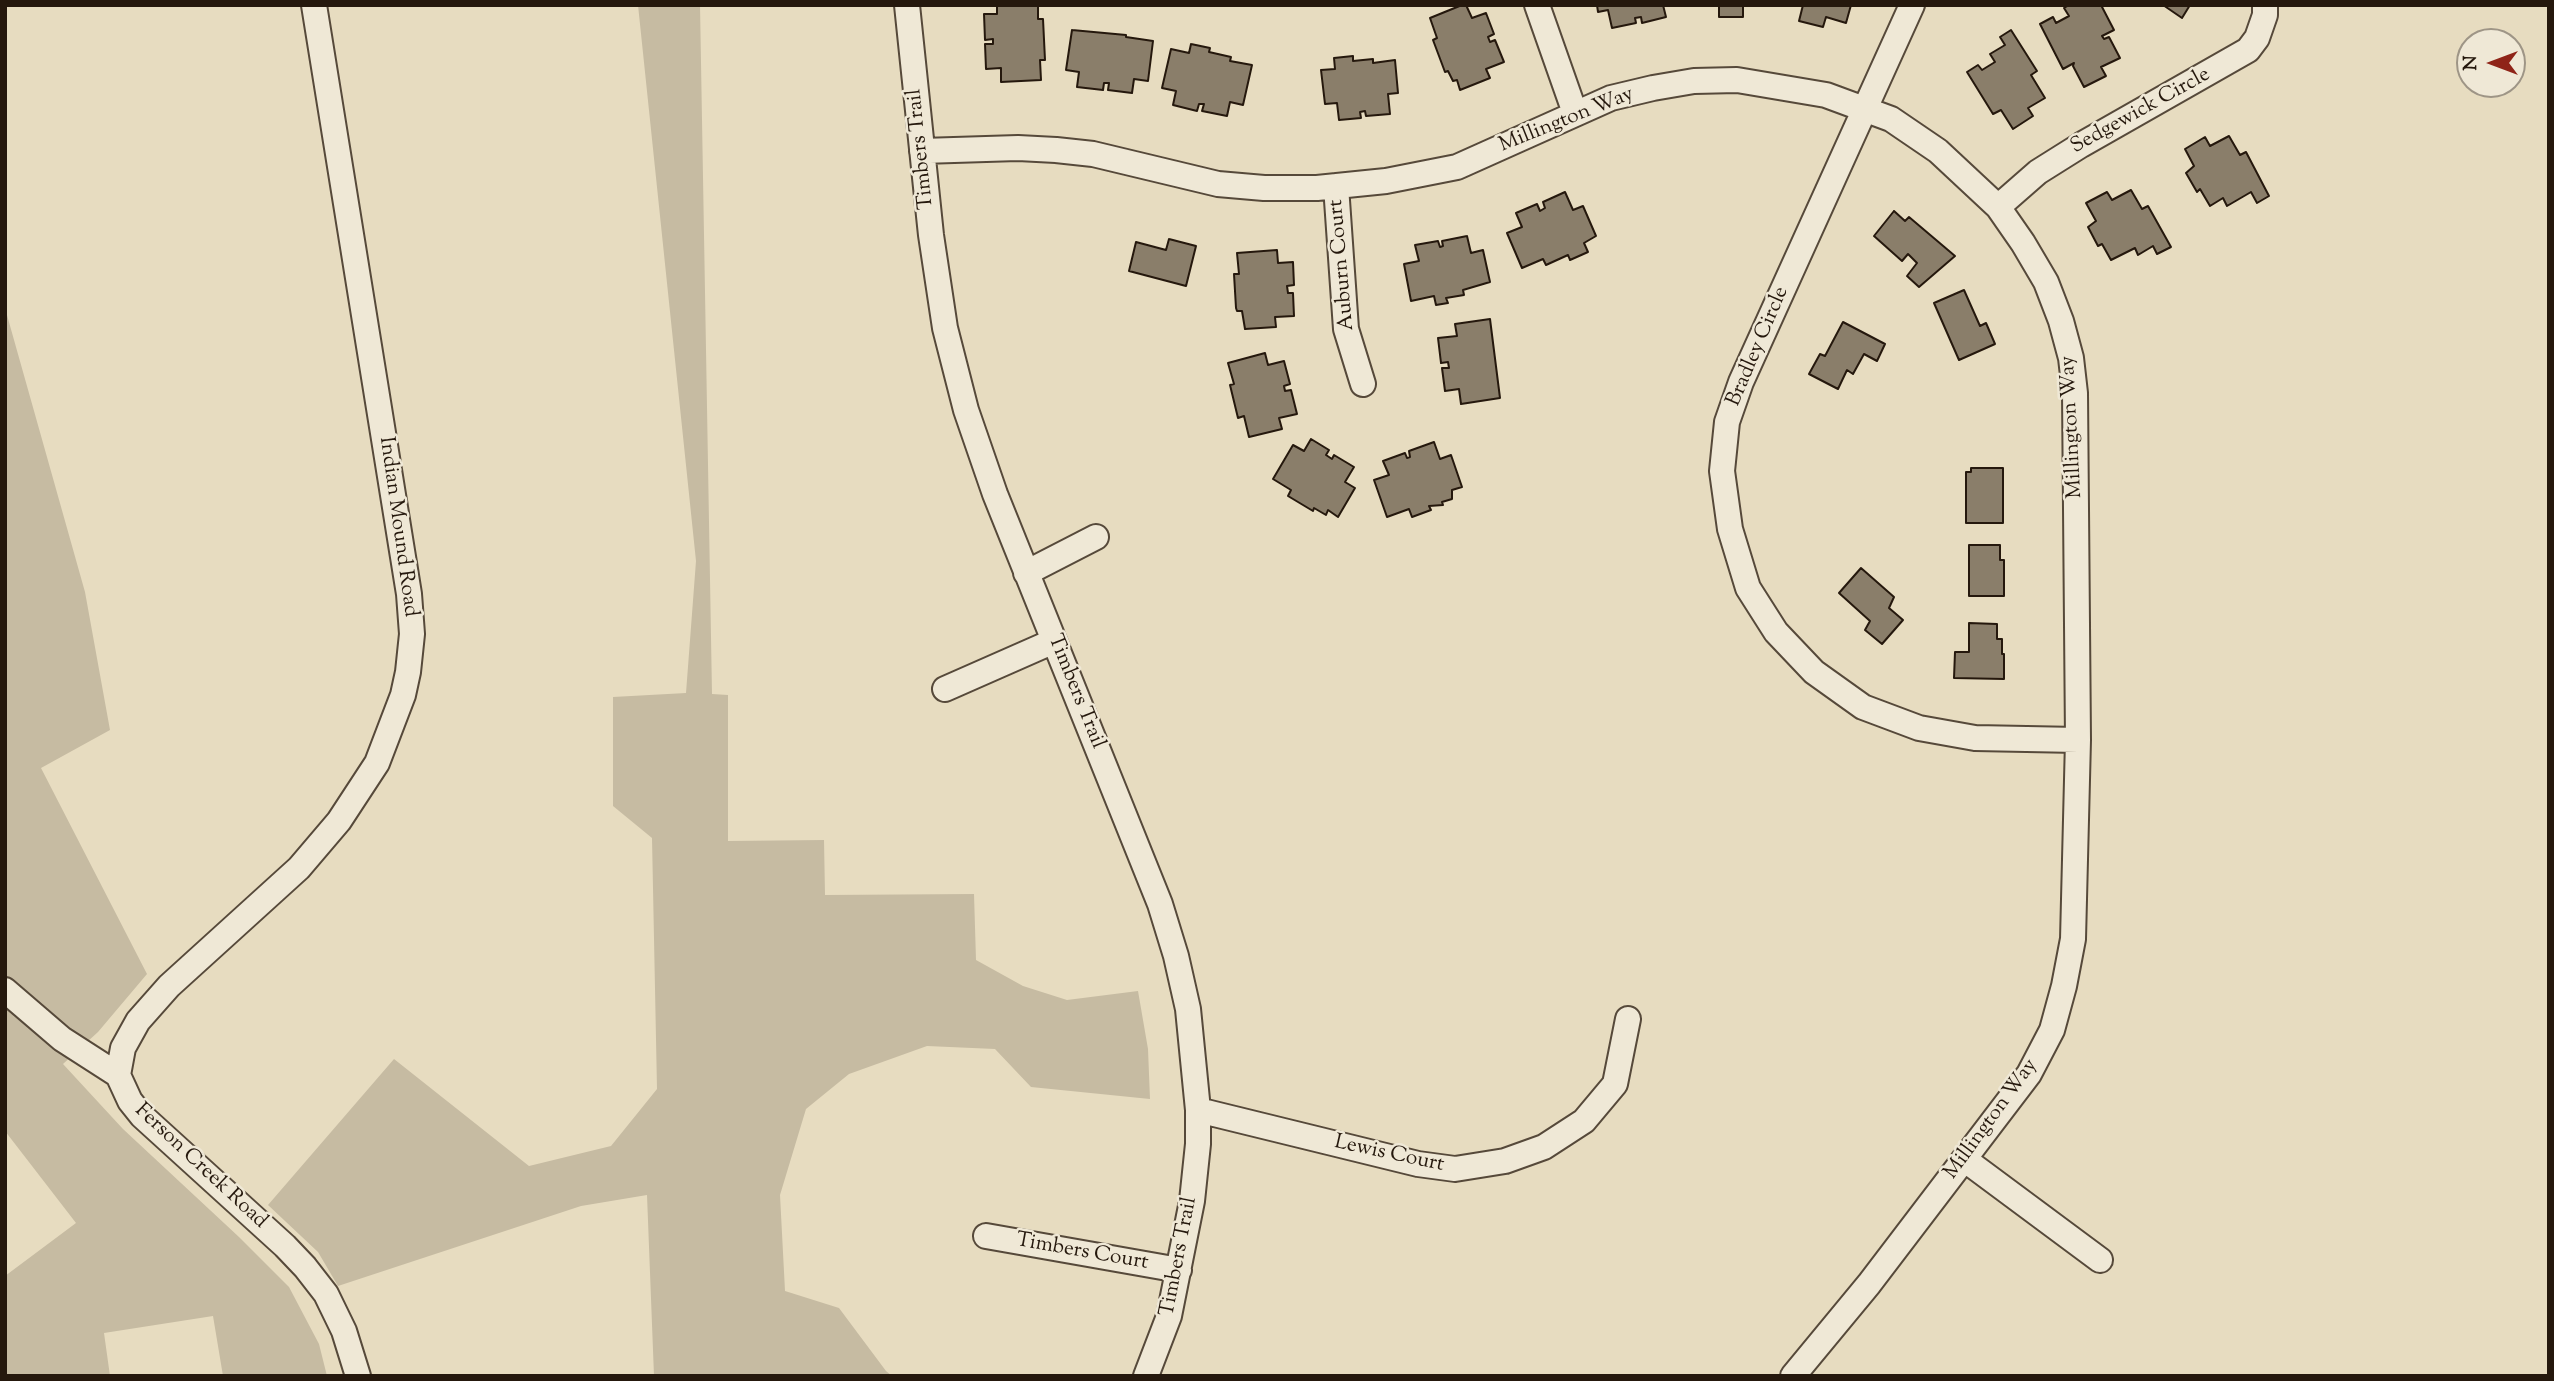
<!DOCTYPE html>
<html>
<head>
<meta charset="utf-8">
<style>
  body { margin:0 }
  #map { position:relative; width:2554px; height:1381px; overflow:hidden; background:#e7dcc0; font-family:"Sorts Mill Goudy",serif }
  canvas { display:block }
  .frame { position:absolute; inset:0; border:7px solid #25180d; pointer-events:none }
  .north { position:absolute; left:2456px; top:28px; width:70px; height:70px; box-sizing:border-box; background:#efe8d6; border:2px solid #9e9586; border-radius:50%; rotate:270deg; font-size:19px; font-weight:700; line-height:28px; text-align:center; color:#25180d }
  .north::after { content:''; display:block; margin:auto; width:24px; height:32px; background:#8f2418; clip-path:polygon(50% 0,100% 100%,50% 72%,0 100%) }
</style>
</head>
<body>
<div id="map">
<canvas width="2554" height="1381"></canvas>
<div class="frame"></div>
<div class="north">N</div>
</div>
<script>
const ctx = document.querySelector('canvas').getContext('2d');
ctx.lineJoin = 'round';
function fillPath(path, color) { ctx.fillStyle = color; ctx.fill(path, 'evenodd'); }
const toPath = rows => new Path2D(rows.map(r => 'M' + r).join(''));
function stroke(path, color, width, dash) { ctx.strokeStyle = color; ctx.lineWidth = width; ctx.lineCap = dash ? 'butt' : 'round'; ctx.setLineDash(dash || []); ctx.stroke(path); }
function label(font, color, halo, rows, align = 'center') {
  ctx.font = font + ' "Sorts Mill Goudy",serif'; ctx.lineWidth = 5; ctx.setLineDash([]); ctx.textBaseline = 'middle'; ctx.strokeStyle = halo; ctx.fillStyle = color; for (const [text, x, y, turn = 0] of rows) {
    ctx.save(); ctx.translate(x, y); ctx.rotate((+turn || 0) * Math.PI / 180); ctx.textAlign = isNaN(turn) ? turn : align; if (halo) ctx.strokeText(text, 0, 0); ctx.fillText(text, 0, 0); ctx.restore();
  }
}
const green = toPath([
  [638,5,700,5,712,694,728,695,728,841,824,840,825,895,974,894,976,960,1023,986,1067,1000,1138,991,1148,1049,1150,1099,1031,1087,995,1049,927,1046,849,1074,806,1109,780,1195,785,1291,839,1308,886,1371,892,1376,654,1376,647,1195,581,1206,338,1286,318,1252,268,1205,394,1059,529,1166,611,1146,657,1089,652,838,613,806,613,697,686,693,696,561],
  [5,308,85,592,110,730,41,768,147,974,98,1032,63,1064,123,1129,239,1237,289,1287,319,1344,327,1376,223,1376,213,1316,104,1333,110,1376,5,1376,5,1276,76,1223,5,1131]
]);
const building = toPath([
  [997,5,1038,5,1038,19,1043,19,1045,60,1040,60,1041,80,1001,82,1001,68,986,69,985,44,993,44,993,39,985,40,984,14,997,14,997,5],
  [1462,5,1466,5,1472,18,1486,13,1494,34,1488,37,1490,42,1495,40,1504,62,1486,69,1490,78,1460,90,1457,80,1453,81,1448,71,1445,72,1433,40,1437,38,1430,18,1462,5],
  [1597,5,1663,5,1666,17,1642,23,1641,17,1635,18,1636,23,1612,28,1608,10,1598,12,1597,5],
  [1719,5,1766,5,1743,6,1743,17,1719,17,1719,5],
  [1803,5,1851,5,1846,23,1826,17,1823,27,1799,21,1803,5],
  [2069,5,2101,5,2114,30,2102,36,2104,39,2109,37,2120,58,2101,67,2106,76,2084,87,2073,66,2074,63,2063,69,2040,24,2053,17,2056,23,2069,16,2064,8,2069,5],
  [2163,5,2190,5,2182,18,2163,5],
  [1072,30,1126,35,1126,37,1153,41,1148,81,1134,79,1132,93,1108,90,1109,83,1104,83,1103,90,1077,87,1079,72,1066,70,1072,30],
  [2011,30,2037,71,2031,75,2045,98,2028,108,2033,116,2013,129,2001,110,1993,114,1967,72,1978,65,1982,70,1995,62,1990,54,2005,45,2000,37,2011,30],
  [1191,44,1210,48,1209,52,1231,57,1230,61,1252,65,1243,105,1230,102,1227,116,1202,111,1204,104,1199,104,1197,111,1173,105,1176,91,1162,88,1171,49,1189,53,1191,44],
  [1353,56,1353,61,1373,59,1373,63,1395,60,1398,93,1388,94,1390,114,1366,116,1365,111,1360,112,1361,118,1339,120,1337,103,1325,104,1321,70,1335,69,1334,58,1353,56],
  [2229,136,2240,155,2246,152,2269,196,2257,203,2251,192,2227,206,2223,198,2210,206,2200,189,2197,192,2186,173,2194,166,2185,149,2205,137,2210,146,2229,136],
  [2131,190,2142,209,2148,206,2171,247,2157,254,2153,246,2138,255,2135,248,2111,260,2102,244,2098,246,2088,227,2096,221,2086,203,2107,192,2112,200,2131,190],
  [1565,192,1573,210,1583,206,1596,236,1584,243,1588,252,1570,260,1568,255,1546,265,1543,259,1522,268,1507,233,1522,227,1516,213,1537,204,1540,211,1545,208,1543,202,1565,192],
  [1894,211,1905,221,1909,217,1955,256,1919,287,1907,276,1917,263,1908,254,1902,261,1874,236,1894,211],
  [1467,236,1471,253,1483,250,1490,282,1463,290,1464,295,1446,298,1448,303,1436,305,1434,296,1411,301,1404,264,1419,261,1415,245,1438,241,1440,247,1443,246,1442,241,1467,236],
  [1169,239,1196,246,1186,286,1129,271,1136,242,1166,250,1169,239],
  [1277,250,1278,263,1293,262,1294,285,1287,286,1288,293,1293,293,1294,316,1275,317,1276,327,1245,329,1242,311,1237,311,1236,308,1234,274,1239,274,1237,253,1277,250],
  [1964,290,1980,326,1986,323,1995,344,1959,360,1934,303,1964,290],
  [1490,319,1500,398,1461,404,1459,389,1445,391,1442,368,1449,368,1448,362,1441,363,1438,338,1457,336,1455,324,1490,319],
  [1843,322,1885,344,1877,361,1864,354,1853,374,1847,370,1838,389,1809,374,1820,354,1825,356,1843,322],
  [1265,353,1268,365,1284,361,1290,384,1284,386,1285,391,1291,390,1297,414,1279,418,1282,429,1249,437,1244,416,1238,418,1230,385,1234,384,1228,363,1265,353],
  [1311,439,1329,450,1326,455,1332,459,1334,455,1354,467,1345,482,1355,488,1338,517,1328,510,1326,515,1314,508,1313,511,1288,496,1291,490,1273,479,1293,445,1304,451,1311,439],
  [1434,442,1440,459,1451,455,1462,487,1452,490,1452,499,1442,502,1443,505,1429,506,1431,510,1412,517,1409,509,1387,517,1374,480,1389,475,1383,461,1405,453,1407,458,1410,457,1409,451,1434,442],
  [1971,468,2003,468,2003,523,1966,523,1966,472,1971,472,1971,468],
  [1969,545,2000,545,2000,560,2004,560,2004,596,1969,596,1969,545],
  [1861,568,1894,597,1889,608,1903,620,1882,644,1865,630,1870,621,1839,593,1861,568],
  [1969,623,1997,624,1997,639,2002,639,2002,654,2004,654,2004,679,1954,678,1955,652,1969,652,1969,623]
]);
const street = toPath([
  [907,5,931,235,945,328,966,410,995,494,1160,904,1176,956,1188,1009,1198,1110,1198,1144,1192,1201,1169,1316,1146,1376],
  [1537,5,1575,113],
  [1912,5,1741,382,1727,422,1722,471,1730,529,1748,588,1776,632,1814,672,1863,707,1919,728,1975,738,2078,740],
  [922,151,1018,148,1056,150,1093,154,1218,184,1264,188,1317,188,1386,181,1457,167,1611,98,1653,88,1694,81,1737,80,1826,95,1891,119,1938,151,1998,207,2023,243,2046,282,2061,321,2071,358,2075,393,2078,740,2073,939,2064,986,2052,1030,2029,1074,1869,1284,1793,1376],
  [1336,186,1346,329,1363,384],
  [1998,207,2038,172,2081,145,2248,50,2257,38,2265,15,2265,5],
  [1026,573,1096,537],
  [945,689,1054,641],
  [5,990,62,1039,118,1075,130,1101,142,1116,285,1246,305,1267,326,1294,344,1331,358,1376],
  [118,1075,123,1048,138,1021,169,986,299,868,339,821,377,763,403,695,408,672,412,634,409,594,314,5],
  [1198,1110,1418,1164,1455,1169,1505,1161,1544,1147,1584,1121,1615,1084,1628,1019],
  [1964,1159,2100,1260],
  [986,1236,1179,1270]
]);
const streetNames = [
  ["Sedgewick Circle",2141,112,-29],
  ["Millington Way",1567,121,-22],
  ["Timbers Trail",922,149,-96],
  ["Auburn Court",1343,265,-95],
  ["Bradley Circle",1759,347,-67],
  ["Millington Way",2073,427,-93],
  ["Indian Mound Road",397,527,82],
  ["Timbers Trail",1075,692,68],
  ["Millington Way",1992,1120,-54],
  ["Lewis Court",1389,1155,12],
  ["Ferson Creek Road",200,1167,43],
  ["Timbers Court",1082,1253,10],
  ["Timbers Trail",1180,1257,-79]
];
fillPath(green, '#c6bba2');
fillPath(building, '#8a7e6a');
stroke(building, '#25180d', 2);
stroke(street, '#56493a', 28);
stroke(street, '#efe8d6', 24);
label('21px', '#25180d', '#efe8d6', streetNames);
</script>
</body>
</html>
